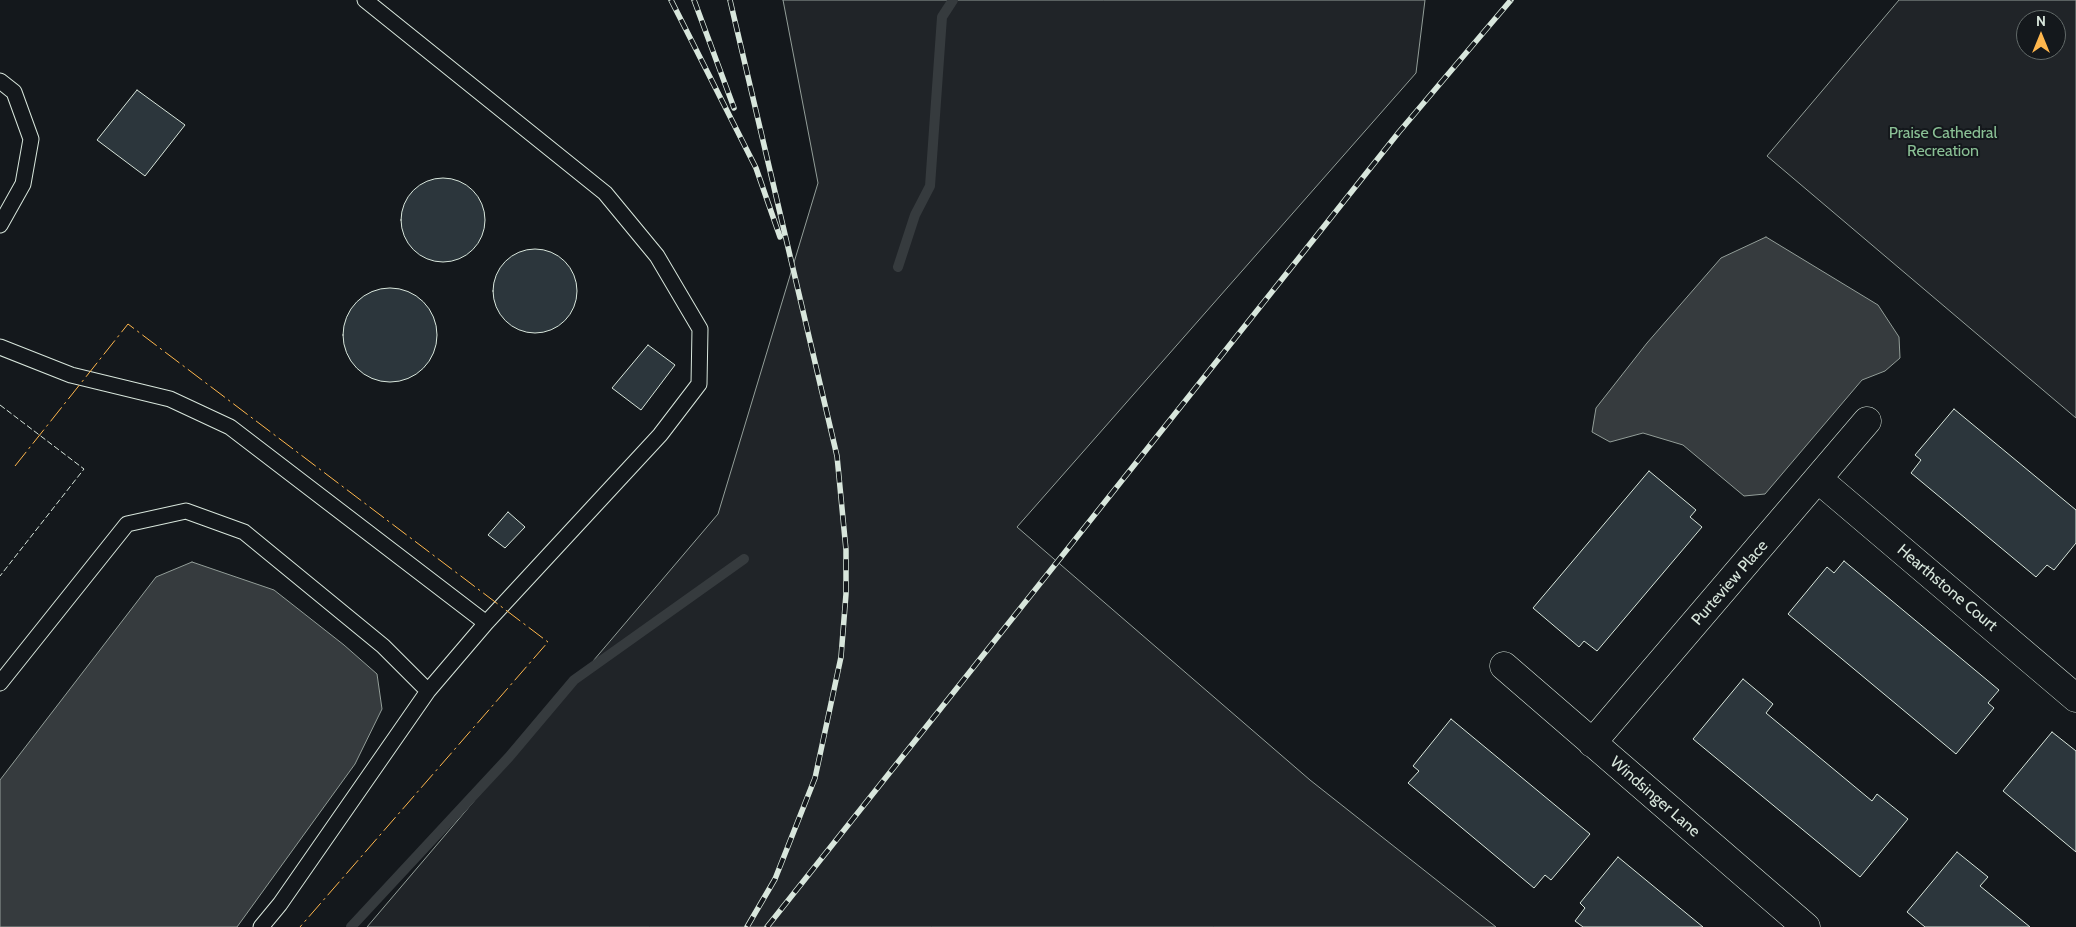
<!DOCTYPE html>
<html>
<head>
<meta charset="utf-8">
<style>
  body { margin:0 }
  #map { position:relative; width:2076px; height:927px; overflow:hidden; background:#14181c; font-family:Cabin,sans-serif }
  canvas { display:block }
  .north { position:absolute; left:2016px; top:10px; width:50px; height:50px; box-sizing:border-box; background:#14181c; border:1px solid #626a69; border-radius:50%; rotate:0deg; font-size:14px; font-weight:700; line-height:20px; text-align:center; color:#d8e6dc }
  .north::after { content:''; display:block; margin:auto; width:18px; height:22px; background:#ffb74d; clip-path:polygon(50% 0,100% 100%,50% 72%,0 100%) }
</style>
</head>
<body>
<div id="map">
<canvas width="2076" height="927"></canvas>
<div class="north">N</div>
</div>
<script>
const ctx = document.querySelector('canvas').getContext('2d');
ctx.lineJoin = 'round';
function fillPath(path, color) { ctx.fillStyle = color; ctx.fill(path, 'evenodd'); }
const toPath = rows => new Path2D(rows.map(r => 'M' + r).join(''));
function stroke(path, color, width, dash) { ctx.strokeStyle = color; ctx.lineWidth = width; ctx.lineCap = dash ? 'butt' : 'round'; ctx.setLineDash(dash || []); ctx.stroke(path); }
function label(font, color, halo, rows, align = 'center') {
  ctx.font = font + ' Cabin,sans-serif'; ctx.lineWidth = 4; ctx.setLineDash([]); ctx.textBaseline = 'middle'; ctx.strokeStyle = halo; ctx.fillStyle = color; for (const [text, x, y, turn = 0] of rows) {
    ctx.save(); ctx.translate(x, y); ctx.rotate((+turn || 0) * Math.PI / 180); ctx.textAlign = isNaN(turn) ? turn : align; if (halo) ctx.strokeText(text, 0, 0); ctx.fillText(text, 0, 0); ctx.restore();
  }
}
const green = toPath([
  [783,0,1425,0,1416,73,1017,527,1310,780,1496,927,367,927,718,514,818,183,783,0],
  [1899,0,2076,0,2076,418,1767,156,1899,0],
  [2026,20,2056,20,2056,50,2026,50,2026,20]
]);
const water = toPath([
  [1766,237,1878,305,1899,337,1900,358,1885,371,1862,380,1765,494,1744,496,1683,445,1643,433,1610,442,1592,432,1596,408,1647,343,1721,258,1766,237],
  [192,562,274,590,344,645,377,674,382,709,355,764,237,927,0,927,0,780,156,577,192,562]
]);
const stream = toPath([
  [898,267,915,215,930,186,942,17,953,0],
  [351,927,509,757,574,680,744,559]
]);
const building = toPath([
  [137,90,185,125,145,176,97,140,137,90],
  '401 220a42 42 0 1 1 84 0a42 42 0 1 1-84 0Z',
  '493 291a42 42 0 1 1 84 0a42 42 0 1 1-84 0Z',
  '343 335a47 47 0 1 1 94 0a47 47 0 1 1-94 0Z',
  [648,345,675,365,641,410,612,388,648,345],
  [1954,409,2076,510,2076,543,2054,570,2047,565,2036,577,1911,473,1921,460,1915,455,1954,409],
  [1649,471,1696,510,1690,517,1702,527,1597,651,1584,641,1579,647,1533,608,1649,471],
  [508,512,525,527,505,548,488,535,508,512],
  [1844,561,1999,690,1988,703,1994,708,1956,754,1788,614,1827,567,1834,573,1844,561],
  [1743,679,1773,704,1766,713,1872,801,1877,794,1908,819,1860,877,1693,739,1743,679],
  [1451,719,1590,834,1551,880,1545,875,1534,888,1408,783,1419,771,1413,766,1451,719],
  [2052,732,2076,751,2076,852,2003,791,2052,732],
  [1957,852,1988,877,1980,886,2030,927,1925,927,1907,912,1957,852],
  [1618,857,1703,927,1583,927,1575,921,1585,908,1580,903,1618,857]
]);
const lane = toPath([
  [0,81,14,92,31,139,23,184,0,225],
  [0,347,71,375,170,399,230,427,486,623],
  [0,683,127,524,186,511,244,532,383,646,428,691],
  [261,927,280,904,428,691,486,623,660,435,699,384,700,329,657,256,605,193,365,0]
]);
const street = toPath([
  [1818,479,2076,698],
  [1504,666,1806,927],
  [1592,743,1867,421]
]);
const rail = toPath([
  [671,0,756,168,780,237],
  [694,0,734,108],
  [730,0,837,456,846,550,846,594,841,657,815,778,775,879,747,927],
  [767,927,1399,132,1511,0]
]);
const fence = toPath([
  [0,405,84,469,0,576]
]);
const power = toPath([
  [15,466,128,324,548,642,300,927]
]);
const parkNames = [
  ["Praise Cathedral",1943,133],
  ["Recreation",1943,151]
];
const streetNames = [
  ["Purteview Place",1730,583,-49],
  ["Hearthstone Court",1947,588,40],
  ["Windsinger Lane",1655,797,41]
];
fillPath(green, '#202428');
stroke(green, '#939e99', 1);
fillPath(water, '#363b3e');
stroke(water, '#939e99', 1);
stroke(stream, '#363b3e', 10);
fillPath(building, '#2c363c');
stroke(building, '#d8e6dc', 1);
stroke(lane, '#d8e6dc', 17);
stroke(street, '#d8e6dc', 29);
stroke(lane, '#14181c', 15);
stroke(street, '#14181c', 28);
stroke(rail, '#d8e6dc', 5.5);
stroke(rail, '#14181c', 4, [11]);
stroke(fence, '#d8e6dc', 1, [6, 2.5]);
stroke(power, '#ffb74d', 1, [18, 4, 2.5, 4]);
label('16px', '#8ac095', '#14181c', parkNames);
label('16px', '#d8e6dc', '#14181c', streetNames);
</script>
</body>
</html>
